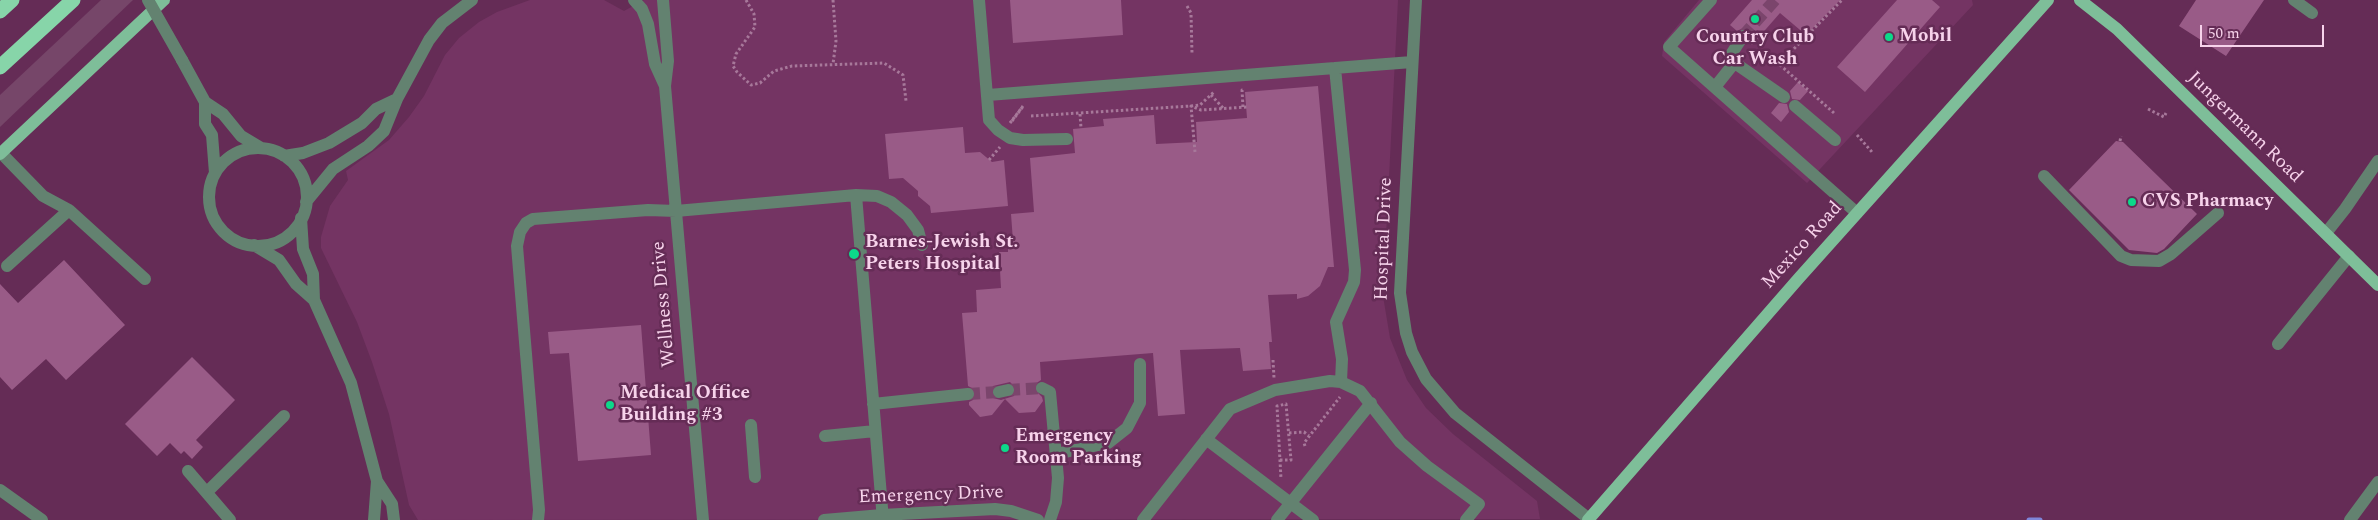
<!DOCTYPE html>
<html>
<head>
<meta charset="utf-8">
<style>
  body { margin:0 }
  #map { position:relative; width:2378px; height:520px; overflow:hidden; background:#652c56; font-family:Spectral,serif }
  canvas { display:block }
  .scale { position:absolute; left:2200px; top:25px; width:124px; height:22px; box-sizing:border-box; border:2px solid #f7d3eb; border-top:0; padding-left:6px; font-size:15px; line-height:18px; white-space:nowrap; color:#f7d3eb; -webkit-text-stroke:4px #652c56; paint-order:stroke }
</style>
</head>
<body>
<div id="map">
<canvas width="2378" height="520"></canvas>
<div class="scale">50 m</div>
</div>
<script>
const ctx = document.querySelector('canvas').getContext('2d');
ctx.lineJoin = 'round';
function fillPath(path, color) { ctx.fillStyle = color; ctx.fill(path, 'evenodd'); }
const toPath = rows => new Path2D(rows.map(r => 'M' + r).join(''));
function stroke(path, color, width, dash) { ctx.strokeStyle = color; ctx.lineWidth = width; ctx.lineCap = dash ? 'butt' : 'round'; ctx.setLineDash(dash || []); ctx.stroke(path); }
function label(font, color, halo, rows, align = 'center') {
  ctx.font = font + ' Spectral,serif'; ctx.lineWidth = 5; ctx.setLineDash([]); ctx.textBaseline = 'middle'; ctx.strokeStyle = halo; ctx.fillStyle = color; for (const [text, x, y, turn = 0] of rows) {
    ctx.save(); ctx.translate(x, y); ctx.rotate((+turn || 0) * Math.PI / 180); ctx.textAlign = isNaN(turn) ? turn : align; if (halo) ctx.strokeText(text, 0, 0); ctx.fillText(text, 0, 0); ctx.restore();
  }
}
const built = toPath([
  [530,0,604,0,624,11,644,0,1398,0,1383,296,1390,338,1407,380,1426,408,1453,434,1537,501,1540,519,418,520,409,505,389,414,372,362,357,322,321,248,321,237,330,206,348,180,346,171,389,140,409,117,424,96,445,55,459,38,479,22,497,12],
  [1699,0,1972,0,1973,5,1807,183,1662,56,1664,42]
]);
const green = toPath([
  [101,0,133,0,0,127,0,95]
]);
const stream = toPath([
  [2029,520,2040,520]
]);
const building = toPath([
  [1010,0,1121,0,1123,35,1013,43],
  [1752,0,1840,0,1806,35,1780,13,1752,45,1749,42,1751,36,1748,30,1743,28,1737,31,1730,25],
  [1897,0,1932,0,1940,7,1865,92,1837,67],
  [2196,0,2264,0,2226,56,2179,26],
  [1798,82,1808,91,1800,100,1792,99,1790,91],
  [1318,86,1334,267,1328,267,1320,286,1308,296,1297,299,1297,294,1268,295,1272,342,1269,342,1271,369,1243,371,1240,348,1180,350,1185,414,1158,416,1153,353,1040,362,1041,380,1035,384,1034,389,1042,397,1043,401,1035,412,1019,413,1005,399,992,415,980,417,969,405,969,402,973,400,976,394,974,389,968,386,962,313,977,312,976,290,1001,288,999,252,1008,252,1008,242,1013,241,1011,214,1034,212,1030,158,1075,153,1073,129,1104,126,1103,119,1154,115,1156,144,1197,142,1196,122,1247,118,1245,92],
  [1010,382,1016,388,1014,396,1001,400,993,398,991,393,993,386],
  [1779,103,1787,104,1789,112,1781,122,1771,113],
  [963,127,965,153,980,152,992,162,1004,160,1008,206,931,213,930,206,918,196,918,191,903,178,889,179,885,134],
  [2116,141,2123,142,2197,214,2164,249,2157,253,2129,250,2069,190],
  [64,260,125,325,66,380,46,359,12,390,0,377,0,284,18,303],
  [641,325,651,455,578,461,569,353,550,354,548,332],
  [192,357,235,400,196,440,203,447,192,459,184,451,181,454,170,443,157,456,125,424]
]);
const minorTunnel = toPath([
  [1743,36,1775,0],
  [1008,390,1042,388],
  [968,394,999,392]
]);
const path = toPath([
  [746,0,754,14,755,27,736,54,733,66,737,72,751,85,760,83,774,71,792,66,884,63,903,75,906,101],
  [833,0,836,41,833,64],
  [1187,6,1191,13,1192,54],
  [1211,95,1223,108],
  [1243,107,1242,90,1245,90],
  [2148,109,2164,117,2166,113],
  [1834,113,1779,64,1842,0],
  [1080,114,1081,128],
  [1031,116,1191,106,1200,105,1214,92],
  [1012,121,1024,105],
  [1010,123,1023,106],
  [1857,135,1872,152],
  [2120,141,2121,136],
  [1195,152,1191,106,1201,110,1247,107],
  [989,160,1000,147],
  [1273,360,1274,378],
  [1289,433,1304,432,1309,436],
  [1305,446,1304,443,1340,397],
  [1280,460,1291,460,1286,404,1277,406,1281,479]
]);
const minor = toPath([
  [634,0,642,9,648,24,655,64,665,86],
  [663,0,668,61,665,86,703,520],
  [979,0,989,120,998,130,1010,138,1023,140,1067,139],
  [1416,0,1400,293,1406,333,1412,352,1426,379,1455,413,1589,519],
  [1711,0,1669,47,1857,213],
  [2294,0,2312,13],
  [182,60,205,102,223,114,241,136,261,148],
  [1732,61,1784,97],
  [1335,68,1355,270,1354,282,1336,322,1342,359,1341,382],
  [1715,87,1731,67,1732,53,1743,36],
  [988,95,1412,62],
  [205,102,205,124,212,135,215,173],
  [1795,106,1835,140],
  '209 197a49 49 0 1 1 98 0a49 49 0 1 1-98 0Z',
  [1,153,43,196,69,210,145,279],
  [284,156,303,153,329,143,362,123,376,109,397,99],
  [2044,176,2121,256,2131,260,2159,261,2171,254,2218,213],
  [856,195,883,520],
  [306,202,333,169,368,146,384,131,397,99,429,40,442,23,472,0],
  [301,218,303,249,313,274,314,300],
  [2326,233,2345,209,2378,161],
  [254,245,279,260,296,284,314,300,351,383,377,481,392,504,394,520],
  [7,266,69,210],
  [2278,344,2349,256],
  [1042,388,1050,392,1058,478,1056,502,1050,520],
  [999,392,1008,390],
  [873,404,968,394],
  [751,425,755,477],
  [825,436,875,431],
  [1206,439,1313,520],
  [1056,454,1108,443,1127,428,1140,403,1140,364],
  [188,471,230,520],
  [0,490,42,520],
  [207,492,284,416],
  [374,520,377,481],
  [538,520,539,510,517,246,520,232,526,223,533,219,648,210,676,211,856,195,877,196,891,202,907,215,918,230,922,245],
  [824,520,882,515,995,509,1011,511,1038,520],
  [1143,520,1230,409,1275,390,1330,381,1341,382,1360,391,1400,442,1427,466,1479,504,1466,520],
  [1277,520,1371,403],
  [2350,520,2378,482]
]);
const major = toPath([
  [2080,0,2117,29,2378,285],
  [0,154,164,0],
  [1588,520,1799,278,2048,0]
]);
const highway = toPath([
  [0,11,12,0],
  [0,67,73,0]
]);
const minorBridge = toPath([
  [148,0,182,60]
]);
const markers = [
  [1755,19,5,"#0cd98a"],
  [1889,37,5,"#0cd98a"],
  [2132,202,5,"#0cd98a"],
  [854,254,6,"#0cd98a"],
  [610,405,5,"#0cd98a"],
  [1005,448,5,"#0cd98a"]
];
const poiNames = [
  ["Mobil",1899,37],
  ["Country Club",1755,38,"center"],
  ["Car Wash",1755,60,"center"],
  ["CVS Pharmacy",2142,202],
  ["Barnes-Jewish St.",865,243],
  ["Peters Hospital",865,265],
  ["Medical Office",620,394],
  ["Building #3",620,416],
  ["Emergency",1015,437],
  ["Room Parking",1015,459]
];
const streetNames = [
  ["Jungermann Road",2244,128,44],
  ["Hospital Drive",1385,239,-88],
  ["Mexico Road",1803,246,-48],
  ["Wellness Drive",665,304,-95],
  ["Emergency Drive",931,496,-2]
];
fillPath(built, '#743463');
fillPath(green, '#764669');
stroke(stream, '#7e86d9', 5);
fillPath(building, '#995b87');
stroke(minorTunnel, '#7b456c', 12, [12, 6]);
stroke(path, '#a7789a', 3, [2.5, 2.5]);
stroke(minor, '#638270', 12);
stroke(major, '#7ebe99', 12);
stroke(highway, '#87d5a9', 15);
stroke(minorBridge, '#638270', 12);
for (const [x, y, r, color] of markers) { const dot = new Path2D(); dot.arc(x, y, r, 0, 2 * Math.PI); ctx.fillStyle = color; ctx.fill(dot); stroke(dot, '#652c56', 2); }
label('bold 19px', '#f7d3eb', '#652c56', poiNames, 'left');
label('19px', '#f7d3eb', '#652c56', streetNames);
</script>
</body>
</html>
